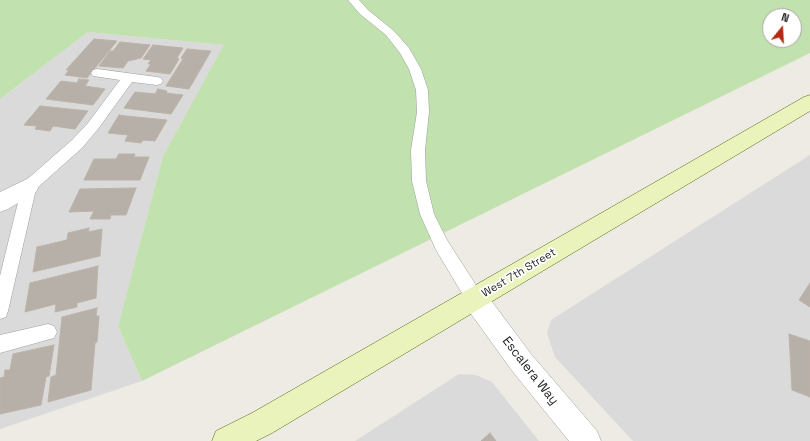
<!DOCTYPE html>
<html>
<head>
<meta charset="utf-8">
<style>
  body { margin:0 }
  #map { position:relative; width:810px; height:441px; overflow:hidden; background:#edebe3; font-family:"Space Grotesk",sans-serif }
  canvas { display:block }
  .north { position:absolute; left:762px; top:8px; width:40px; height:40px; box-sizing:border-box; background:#fff; border:1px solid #a5a5a5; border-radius:50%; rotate:18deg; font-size:11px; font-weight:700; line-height:16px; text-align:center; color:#1d1d1d }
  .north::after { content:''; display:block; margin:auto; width:14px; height:18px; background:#b62813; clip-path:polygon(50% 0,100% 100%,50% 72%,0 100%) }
</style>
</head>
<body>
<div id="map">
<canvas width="810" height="441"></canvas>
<div class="north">N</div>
</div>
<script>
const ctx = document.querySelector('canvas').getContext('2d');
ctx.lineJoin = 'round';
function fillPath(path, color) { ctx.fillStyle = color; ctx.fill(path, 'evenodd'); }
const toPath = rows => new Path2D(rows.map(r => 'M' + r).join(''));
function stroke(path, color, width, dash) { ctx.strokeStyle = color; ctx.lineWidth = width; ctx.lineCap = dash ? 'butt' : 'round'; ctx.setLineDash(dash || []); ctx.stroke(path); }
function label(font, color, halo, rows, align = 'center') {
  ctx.font = font + ' "Space Grotesk",sans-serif'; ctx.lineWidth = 3.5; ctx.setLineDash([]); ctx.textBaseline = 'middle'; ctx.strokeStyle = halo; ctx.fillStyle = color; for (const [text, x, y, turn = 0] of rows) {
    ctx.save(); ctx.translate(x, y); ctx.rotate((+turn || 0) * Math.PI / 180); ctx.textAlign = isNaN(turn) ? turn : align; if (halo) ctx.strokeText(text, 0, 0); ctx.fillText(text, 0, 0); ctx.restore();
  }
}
const residential = toPath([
  [88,32,225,45,163,156,118,326,142,381,0,429,0,99],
  [810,155,810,441,633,441,555,357,547,333,551,320],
  [459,374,476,375,492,382,539,441,355,441]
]);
const grass = toPath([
  [0,0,810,0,810,53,142,381,118,326,163,156,224,45,88,32,0,99],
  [770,16,794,16,794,40,770,40]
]);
const building = toPath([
  [94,39,117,41,87,78,65,75,69,70,66,70,94,39],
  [120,42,150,45,141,58,128,61,123,68,99,66,110,51,113,51,120,42],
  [153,45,183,48,177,58,179,59,170,74,146,71,151,64,148,64,151,60,143,59,153,45],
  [187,49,211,51,189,89,166,86,183,59,181,58,187,49],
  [79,79,89,80,85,86,105,89,93,105,46,99,61,81,77,83,79,79],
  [158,89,167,91,166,93,183,95,171,114,124,108,135,92,155,94,158,89],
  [40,106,79,110,88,111,75,129,53,126,50,131,35,129,37,126,24,125,40,106],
  [119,115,126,116,167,120,155,141,143,140,141,143,125,141,128,135,108,133,119,115],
  [119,154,135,154,134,157,149,157,140,180,84,180,94,159,116,159,119,154],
  [136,188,126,215,111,215,110,219,90,219,94,211,69,212,80,189,136,188],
  [89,228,88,232,102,229,100,256,33,272,37,247,67,240,68,233,89,228],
  [98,266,96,298,77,303,77,307,55,312,56,304,25,312,30,283,98,266],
  [810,283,810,307,799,300,810,283],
  [97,308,96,316,99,316,97,342,95,343,91,390,48,402,51,377,56,375,62,317,97,308],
  [789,334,810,341,810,397,792,390,789,334],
  [54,345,49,376,46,377,41,405,0,414,0,378,4,377,5,370,10,370,13,354,54,345],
  [490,433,496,441,481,441,490,433]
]);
const lane = toPath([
  [348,0,359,0,368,10,394,31,409,48,421,69,428,90,429,112,425,150,426,181,434,214,447,240,481,293,483,299,481,305,475,307,469,305,436,250,420,214,412,181,411,150,417,112,416,90,409,69,400,53,386,35,360,14,348,0],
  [97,69,157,77,161,78,163,81,161,84,157,85,132,82,98,129,82,148,36,189,8,311,6,317,0,319,0,276,22,186,24,182,72,140,88,123,120,80,93,76,91,73,93,70,97,69],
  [48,324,54,326,57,332,54,338,0,353,0,335,48,324]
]);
const street = toPath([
  [29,178,36,180,39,186,36,192,8,209,0,212,0,192,29,178],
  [475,288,484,291,531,354,597,431,601,441,569,441,513,372,466,307,463,299,466,291,475,288]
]);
const secondary = toPath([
  [810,95,810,111,272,433,256,441,212,441,216,431,252,413,804,97,810,95]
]);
const streetNames = [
  ["West 7th Street",519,273,-31]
];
const nearStreetnames = [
  ["Escalera Way",530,371,52]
];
fillPath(residential, '#dadada');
fillPath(grass, '#c1e2ae');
fillPath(building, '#b6b0a9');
stroke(building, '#bdb3a7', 1);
stroke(lane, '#9e9e9e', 1);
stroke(street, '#9e9e9e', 1);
stroke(secondary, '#53680f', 1);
fillPath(lane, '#fff');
fillPath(street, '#fff');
fillPath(secondary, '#e9f3bb');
label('11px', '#1d1d1d', '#fff', streetNames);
label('13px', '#1d1d1d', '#fff', nearStreetnames);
</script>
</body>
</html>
